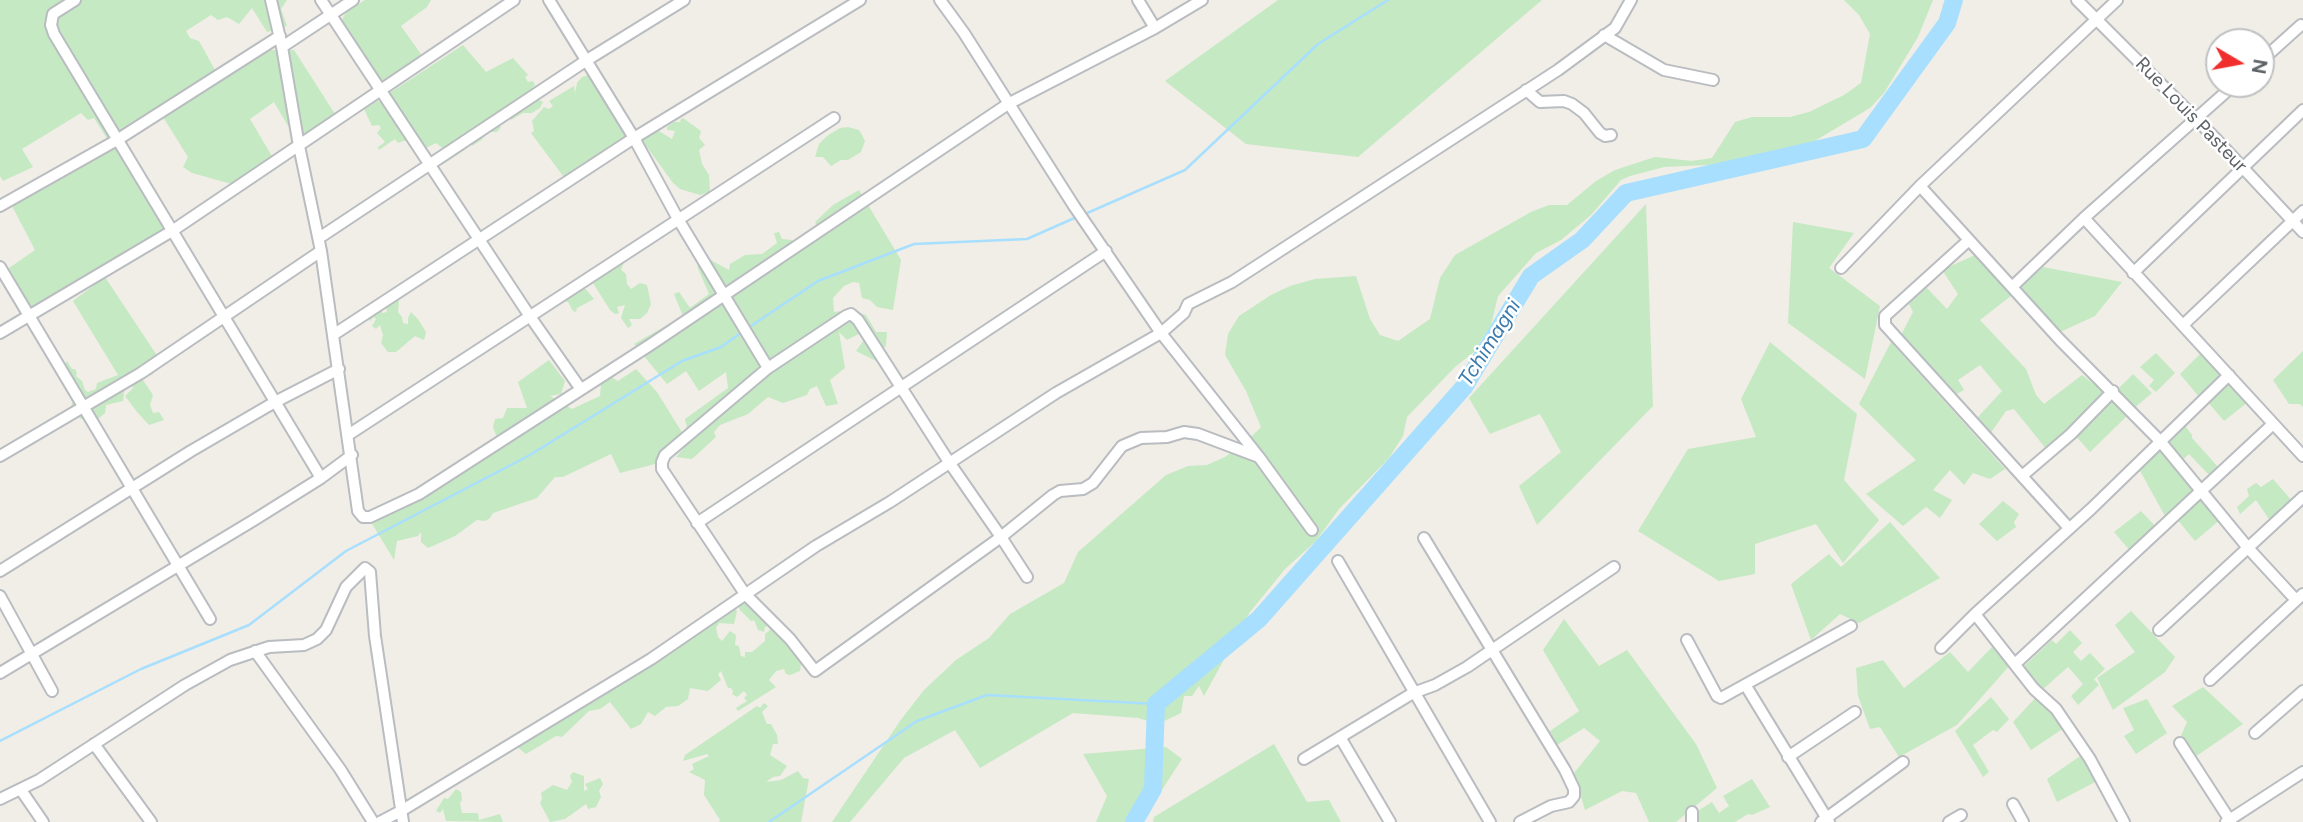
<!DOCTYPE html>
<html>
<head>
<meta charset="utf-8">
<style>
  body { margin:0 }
  #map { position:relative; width:2303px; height:822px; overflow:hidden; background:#f0eee6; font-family:Figtree,sans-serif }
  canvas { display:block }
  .north { position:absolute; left:2205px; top:28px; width:70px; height:70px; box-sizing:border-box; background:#fff; border:2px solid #bfc1c2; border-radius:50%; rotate:100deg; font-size:19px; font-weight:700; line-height:28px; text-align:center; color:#5e6367 }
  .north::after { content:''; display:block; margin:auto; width:24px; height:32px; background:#f02e2d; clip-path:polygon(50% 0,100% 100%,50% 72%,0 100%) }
</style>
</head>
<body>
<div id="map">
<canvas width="2303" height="822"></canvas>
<div class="north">N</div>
</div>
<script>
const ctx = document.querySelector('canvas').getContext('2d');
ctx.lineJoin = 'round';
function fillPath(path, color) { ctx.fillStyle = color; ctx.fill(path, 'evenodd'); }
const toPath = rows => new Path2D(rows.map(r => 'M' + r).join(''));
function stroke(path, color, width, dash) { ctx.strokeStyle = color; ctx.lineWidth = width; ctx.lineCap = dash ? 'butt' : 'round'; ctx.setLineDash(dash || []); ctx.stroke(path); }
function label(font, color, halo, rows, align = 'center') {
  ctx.font = font + ' Figtree,sans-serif'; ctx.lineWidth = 5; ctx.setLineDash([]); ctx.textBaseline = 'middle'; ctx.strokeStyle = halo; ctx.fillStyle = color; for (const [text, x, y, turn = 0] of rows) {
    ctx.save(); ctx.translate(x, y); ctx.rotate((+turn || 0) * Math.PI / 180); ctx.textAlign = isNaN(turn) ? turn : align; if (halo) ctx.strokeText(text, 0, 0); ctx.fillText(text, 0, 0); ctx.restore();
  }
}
const green = toPath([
  [0,0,287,0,281,9,287,26,267,32,252,8,239,24,227,17,218,20,211,15,186,31,190,38,199,41,215,70,108,140,94,118,88,120,81,113,22,149,33,167,3,181,0,176],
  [365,0,431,0,427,7,401,26,423,57,382,85,341,22,346,12],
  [1278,0,1542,0,1358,157,1246,144,1165,81],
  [1844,0,1933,0,1918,37,1884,93,1870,108,1813,142,1728,164,1664,167,1630,176,1621,180,1591,215,1561,240,1536,253,1498,296,1491,325,1474,352,1455,367,1407,417,1403,436,1389,458,1339,509,1316,541,1285,569,1250,612,1204,696,1199,686,1192,696,1184,696,1181,713,1158,724,1138,718,1073,713,980,768,955,730,904,758,850,822,832,822,900,721,924,690,956,660,989,638,1010,614,1064,583,1078,552,1166,475,1188,466,1207,465,1225,457,1247,441,1261,427,1246,391,1225,355,1228,334,1239,316,1271,295,1290,286,1315,279,1356,276,1370,319,1380,335,1398,341,1430,319,1440,278,1455,255,1531,212,1549,205,1567,205,1596,181,1615,170,1655,157,1692,161,1712,158,1735,122,1752,117,1790,117,1809,112,1844,95,1861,83,1870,34,1859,15],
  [463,45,486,72,513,58,528,75,525,77,528,82,533,81,535,85,532,88,537,99,543,102,540,108,532,113,523,113,511,120,509,116,497,125,501,127,497,132,486,132,484,138,479,136,483,139,472,146,472,140,464,146,466,149,442,165,445,159,445,150,436,143,424,149,388,94],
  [265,50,294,50,335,114,336,119,301,144,299,127,288,126,274,102,250,119,273,158,235,185,192,173,183,167,188,157,163,117],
  [593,74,631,137,566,180,531,133,534,131,532,121,544,107,549,109,553,106,549,101,574,86,575,93,577,83,582,77],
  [377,101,385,103,409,139,398,143,395,139,379,150,378,147,385,142,377,133,381,128,379,125,372,126,364,109],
  [683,118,701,131,699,138,705,145,699,150,702,164,709,175,710,192,700,195,680,189,673,183,642,140,653,134,650,131,654,128,672,139,675,131,667,130,667,127,674,122,681,122,680,120],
  [848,127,859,130,862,135,865,141,861,152,848,160,841,160,831,166,823,157,815,157,819,144,827,136,840,128],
  [117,147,165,228,30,308,9,268,35,250,12,206],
  [859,190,901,260,893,310,877,307,870,300,862,298,859,283,853,282,844,286,833,298,834,312,850,310,866,315,876,332,887,332,886,345,876,361,856,351,866,337,861,333,847,340,839,332,845,368,830,380,838,404,826,406,817,386,810,389,807,395,783,403,768,397,748,414,720,425,714,432,716,437,692,459,676,457,690,441,685,419,728,388,726,372,699,391,686,371,667,384,634,344,683,316,674,294,679,292,690,308,709,294,697,266,707,258,729,270,730,264,745,255,762,254,777,243,774,233,779,232,782,239,792,240,798,251,823,236,815,222,833,205],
  [1646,204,1653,406,1537,525,1519,486,1561,452,1540,414,1490,434,1469,398],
  [1793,222,1854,233,1829,268,1880,306,1865,379,1788,323],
  [614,254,625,259,621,270,626,274,627,284,631,289,640,283,647,285,651,304,647,313,640,319,629,319,632,325,628,328,621,318,625,305,617,307,619,313,615,314,610,310,591,280,589,272],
  [1975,255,2012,295,1980,320,2026,369,2036,395,2044,404,2082,375,2107,394,2047,450,2014,409,2006,411,1990,434,1978,417,2002,391,1980,365,1958,380,1964,390,1953,396,1901,335,1913,312,1907,300,1927,288,1947,309,1958,294,1942,270],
  [2043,267,2122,282,2095,316,2058,333,2019,288],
  [105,277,158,357,153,374,148,376,135,371,130,373,136,379,143,380,153,395,150,405,153,413,159,412,164,420,149,425,137,412,125,396,134,387,128,387,124,392,123,401,106,405,105,413,97,420,81,419,70,408,73,402,65,386,63,366,67,361,72,369,75,369,77,373,76,376,82,381,85,390,88,392,96,389,97,383,118,375,73,301],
  [583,286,594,299,577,308,576,312,573,311,568,302,563,301,562,297],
  [393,297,399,300,398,312,402,317,403,323,408,324,408,318,411,312,418,319,426,332,424,340,415,336,396,352,388,352,381,343,383,335,380,325,376,329,372,326,376,319,374,317,370,321,363,312,371,304,378,310,382,309,382,313,387,312,386,307],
  [1770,342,1857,414,1844,480,1879,520,1843,563,1816,524,1755,544,1755,574,1719,581,1638,531,1688,449,1756,437,1741,399],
  [1891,342,2005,469,1990,479,1973,473,1964,485,1950,470,1933,490,1952,500,1940,518,1926,507,1903,526,1866,494,1916,460,1859,404],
  [2303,351,2303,407,2300,404,2289,404,2273,380],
  [2156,353,2175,373,2156,392,2149,386,2154,380,2140,367],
  [2201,353,2223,376,2200,398,2180,374],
  [549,360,565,381,561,394,550,396,572,409,600,396,601,384,611,377,618,381,636,369,657,392,683,434,662,449,655,464,620,473,611,454,563,477,555,477,537,498,493,513,490,518,485,521,477,520,455,536,428,548,421,542,421,532,418,536,397,541,394,560,371,522,452,479,463,473,463,468,500,446,493,427,495,419,503,418,507,408,527,408,518,382],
  [2133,374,2152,393,2132,410,2116,391],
  [2228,379,2248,402,2224,421,2207,401],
  [2111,397,2127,416,2090,452,2074,434],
  [2183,423,2192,435,2192,438,2219,468,2211,477,2189,454,2179,463,2162,441],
  [2160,446,2195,491,2165,516,2139,469],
  [2273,479,2293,502,2269,519,2256,500,2240,514,2237,507,2249,496,2247,489,2256,483,2261,487],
  [2201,497,2221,519,2195,541,2176,518],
  [2003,501,2019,514,2014,522,2016,527,1997,541,1979,524],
  [2141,511,2157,528,2131,552,2114,532],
  [1890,522,1940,578,1859,623,1840,614,1811,640,1791,584,1829,554,1841,567],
  [744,597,794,650,801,664,800,671,790,675,786,674,784,669,776,671,769,680,776,687,738,711,736,708,747,701,744,698,747,695,744,691,737,697,732,694,733,691,731,688,728,688,721,671,718,674,721,680,708,691,690,688,688,699,678,706,666,707,655,716,648,712,641,724,631,729,610,702,600,709,589,711,562,737,556,736,526,754,516,746,734,607,737,611,734,624,719,623,716,628,718,637,722,641,730,631,736,635,735,645,739,646,741,656,745,657,745,652,752,652,765,641,765,634,770,630,768,626,765,627,764,632,758,630,754,620,751,621,740,610,737,604],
  [2131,611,2175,657,2165,672,2113,710,2097,678,2135,652,2115,625],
  [1564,619,1599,666,1627,650,1696,744,1717,788,1676,822,1649,822,1636,793,1622,791,1585,810,1574,773,1600,741,1584,728,1557,745,1550,731,1579,711,1543,650],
  [2070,630,2082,643,2073,652,2081,661,2090,653,2105,669,2094,679,2099,685,2078,705,2071,696,2083,684,2068,667,2042,690,2022,668,2052,640,2056,644],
  [1992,647,2010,665,1957,725,1899,757,1880,727,1870,729,1858,696,1856,668,1883,660,1904,688,1950,652,1968,672],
  [2203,687,2243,724,2195,757,2181,736,2187,722,2172,706],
  [2038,695,2064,728,2031,750,2013,722],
  [1991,697,2009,719,1997,732,1993,730,1973,745,1989,772,1983,777,1955,731],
  [2147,699,2167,733,2136,754,2124,736,2134,730,2123,708],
  [764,703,768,706,762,712,767,724,771,724,777,735,778,744,773,744,770,755,787,766,780,776,773,777,766,782,781,780,798,771,803,778,809,779,801,822,719,822,720,820,704,795,705,780,689,772,694,769,692,764,709,756,707,754,683,761,685,755,757,706,760,708],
  [1274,744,1307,802,1329,800,1341,822,1153,822,1154,817],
  [1166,747,1182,759,1141,822,1096,822,1107,796,1083,754],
  [2083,754,2097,781,2057,802,2047,779],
  [573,772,584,776,584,791,588,789,585,784,600,778,603,784,599,791,601,797,596,807,588,809,586,804,565,819,550,822,540,803,542,799,541,793,553,785,567,790,572,782,570,776],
  [1752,779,1770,807,1752,815,1748,814,1735,822,1697,822,1693,814,1712,802,1719,813,1729,806,1723,796],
  [456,789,461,792,462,800,460,803,462,813,478,813,479,820,500,814,503,822,446,821,443,809,440,813,436,811,444,798,448,799]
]);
const stream = toPath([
  [1085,214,1185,170,1318,44,1388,0],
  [748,328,818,281,914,244,1027,239,1079,216],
  [0,741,141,669,249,625,346,551,530,455,682,361,721,347,742,332],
  [769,822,917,721,987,695,1156,704]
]);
const river = toPath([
  [1134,822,1153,789,1156,704,1259,619,1464,387,1531,276,1582,240,1626,193,1863,139,1947,23,1954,0]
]);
const street = toPath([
  [75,0,53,14,51,25,54,34,321,478],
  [271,0,282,47,299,146,321,251,358,511,363,517,370,517,419,494,650,345,1008,104,1155,28,1202,0],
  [321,0,529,315,580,388],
  [549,0,634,138,678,219,768,368],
  [940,0,964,33,1074,206,1161,333,1259,457,1312,530],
  [1138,0,1155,28],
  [2077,0,2216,139,2303,232],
  [1604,35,1664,70,1713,80],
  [282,47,353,0],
  [2261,61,2301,25],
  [1526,90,1540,102,1564,101,1572,104,1584,113,1600,133,1605,136,1611,135],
  [1920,186,2060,340,2160,441,2249,549,2296,600],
  [0,206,117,140,280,36],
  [2084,218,2303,456],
  [319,238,587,60,684,0],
  [1969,240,1885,316,1885,325,2069,528],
  [0,267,210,619],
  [1841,268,1920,186,2117,0],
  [2133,273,2303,110],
  [2012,287,2084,218,2235,84],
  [2183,325,2303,211],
  [0,333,172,231,514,0],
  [333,335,634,138,860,0],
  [348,435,834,118],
  [0,456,141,373,321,251],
  [2022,476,2071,434,2113,391],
  [697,523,1106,251],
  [1424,538,1565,770,1574,789,1574,796,1569,802,1551,806,1520,822],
  [1338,561,1490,822],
  [0,571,191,451,275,402,339,369],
  [1027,577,1001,537,949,462,858,320,851,314,846,316,768,368,665,455,662,462,662,469,745,594,790,639,815,671,1001,537,1053,495,1060,491,1083,489,1093,483,1122,446,1141,438,1167,437,1184,432,1198,434,1259,457],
  [0,596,52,691],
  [2159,630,2303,497],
  [1687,640,1717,696,1721,698,1851,626],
  [1941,648,1975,614],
  [255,651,340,769,373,822],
  [2015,664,2273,424],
  [0,673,254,520,321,478,352,455],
  [2210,680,2303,594],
  [1746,686,1829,822],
  [2255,733,2303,691],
  [1340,737,1390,822],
  [2180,743,2231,822],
  [94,744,151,822],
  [1788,757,1855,712],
  [1304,759,1413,693,1435,685,1467,667,1614,567],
  [21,790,43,822],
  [0,799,39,780,185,685,230,660,269,647,304,645,317,639,326,630,346,587,365,568,370,572,375,636,403,822],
  [2013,804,2023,822],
  [1692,812,1692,822],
  [380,822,401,811,651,659,816,546,890,502,1056,393,1161,333,1184,313,1188,304,1232,282,1558,70,1615,28,1631,0],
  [1821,822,1903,762],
  [1949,822,1961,815],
  [2124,822,2090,759,2056,709,2034,689,1975,614,2091,509,2229,375],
  [2226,822,2303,772]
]);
const streetNames = [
  ["Rue Louis Pasteur",2191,115,46]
];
const waterNames = [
  ["Tchimagni",1490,343,-58]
];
fillPath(green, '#c5e9c2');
stroke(stream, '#a8dfff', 2.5);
stroke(river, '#a8dfff', 18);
stroke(street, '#b9bcc0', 14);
stroke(street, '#fff', 10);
label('19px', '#5e6367', '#fff', streetNames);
label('italic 21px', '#3c7bad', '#fff', waterNames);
</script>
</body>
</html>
